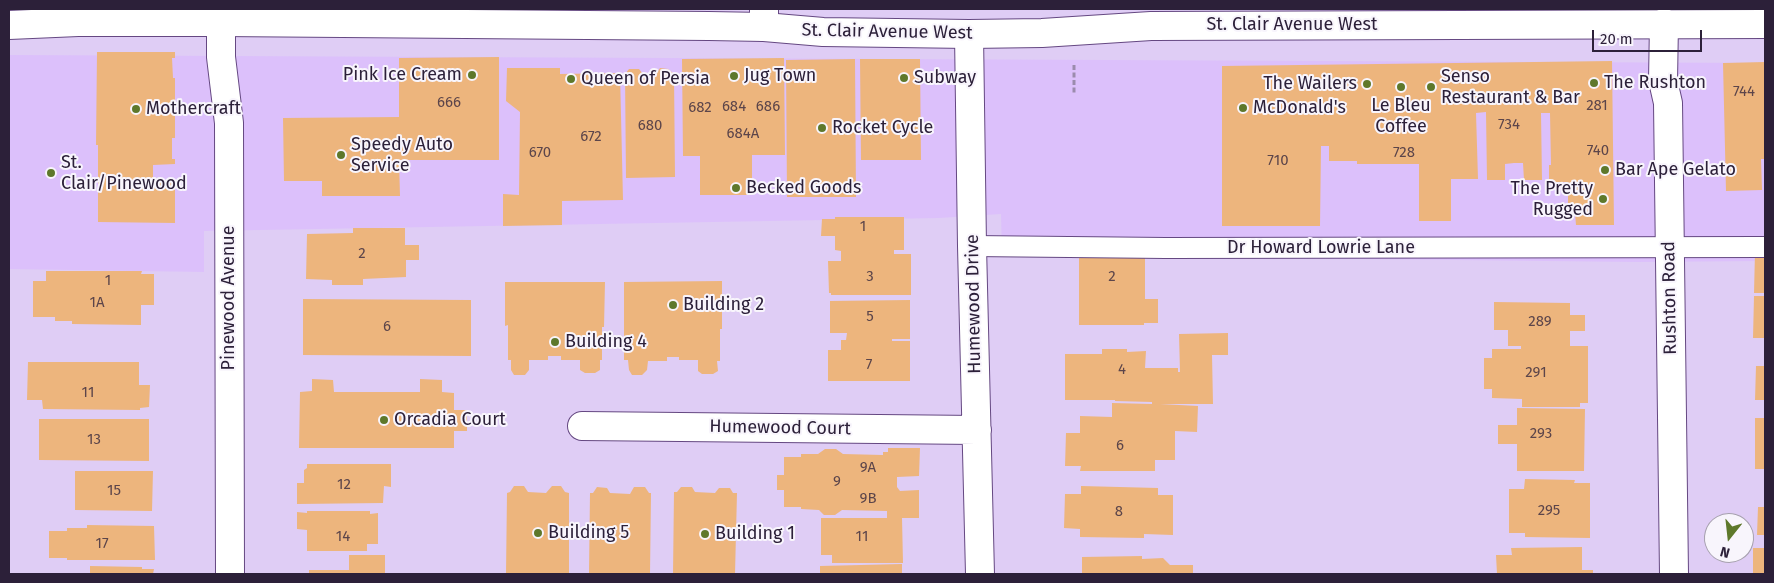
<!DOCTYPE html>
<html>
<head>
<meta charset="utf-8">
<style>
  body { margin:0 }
  #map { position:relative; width:1774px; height:583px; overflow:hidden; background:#dfcdf5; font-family:"Fira Sans",sans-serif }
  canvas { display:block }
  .frame { position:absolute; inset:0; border:10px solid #2c2039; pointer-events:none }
  .north { position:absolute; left:1704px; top:513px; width:50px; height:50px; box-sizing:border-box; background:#f8f5fc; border:1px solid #a6a0ae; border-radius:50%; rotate:196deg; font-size:14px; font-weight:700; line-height:20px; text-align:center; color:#2c2039 }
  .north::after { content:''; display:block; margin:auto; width:18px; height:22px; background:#5e782b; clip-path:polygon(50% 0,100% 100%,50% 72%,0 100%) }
  .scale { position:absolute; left:1592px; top:30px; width:110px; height:22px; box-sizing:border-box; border:2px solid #2c2039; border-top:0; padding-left:6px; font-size:15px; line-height:18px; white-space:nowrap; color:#2c2039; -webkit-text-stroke:4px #f8f5fc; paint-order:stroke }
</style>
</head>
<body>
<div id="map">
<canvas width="1774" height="583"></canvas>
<div class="frame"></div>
<div class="north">N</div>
<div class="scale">20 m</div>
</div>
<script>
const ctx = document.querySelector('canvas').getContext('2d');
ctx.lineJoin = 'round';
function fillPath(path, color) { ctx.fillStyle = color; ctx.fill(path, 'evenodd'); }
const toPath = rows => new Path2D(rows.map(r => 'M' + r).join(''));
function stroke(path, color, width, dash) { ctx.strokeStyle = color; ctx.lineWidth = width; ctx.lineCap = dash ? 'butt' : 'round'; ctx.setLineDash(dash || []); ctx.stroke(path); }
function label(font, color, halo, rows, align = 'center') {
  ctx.font = font + ' "Fira Sans",sans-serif'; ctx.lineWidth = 4; ctx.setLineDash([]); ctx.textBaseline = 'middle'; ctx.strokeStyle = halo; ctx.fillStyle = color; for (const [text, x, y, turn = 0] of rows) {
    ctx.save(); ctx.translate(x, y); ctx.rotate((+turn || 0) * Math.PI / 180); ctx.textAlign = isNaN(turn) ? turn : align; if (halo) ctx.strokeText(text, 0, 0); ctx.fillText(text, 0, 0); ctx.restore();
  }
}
const built = toPath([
  [9,55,1765,63,1765,261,1637,262,1002,255,1001,214,939,218,204,231,204,272,9,269]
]);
const building = toPath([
  [97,52,175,52,175,58,172,58,173,78,175,78,175,138,172,138,172,159,175,159,175,164,153,165,153,181,175,181,175,223,98,222,98,145,96,145],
  [499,57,499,160,399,160,400,196,322,196,322,181,284,181,283,118,399,117,399,58],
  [784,58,785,155,752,155,752,195,700,195,700,156,683,156,682,59],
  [855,59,856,197,787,197,786,60],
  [860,59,920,59,921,160,861,160],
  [1612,61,1614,225,1576,225,1575,213,1568,213,1568,182,1549,182,1549,165,1551,165,1550,113,1541,113,1542,180,1524,180,1523,163,1514,163,1505,164,1505,180,1487,180,1486,112,1476,113,1478,179,1451,179,1451,221,1419,221,1419,164,1357,164,1357,161,1329,161,1329,146,1321,146,1320,226,1222,226,1222,66],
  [1765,62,1765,159,1761,159,1762,190,1726,191,1723,63],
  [507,68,560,68,560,74,620,73,623,200,562,201,562,225,503,226,503,194,519,195,520,112,506,101],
  [660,68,668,69,674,74,675,177,626,178,625,74,629,69,639,69,643,74,656,74],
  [835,217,904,217,904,250,894,250,894,254,911,254,911,295,831,295,831,293,829,293,828,261,841,261,841,251,835,250,835,236,821,236,822,219,835,219],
  [353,228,405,228,405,245,419,245,419,260,406,260,406,277,363,279,363,285,332,285,332,280,306,279,307,234,353,233],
  [1755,252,1765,253,1765,293,1754,293],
  [1079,256,1145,256,1145,299,1158,299,1158,323,1144,323,1144,325,1079,325],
  [46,271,142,271,141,274,154,274,154,305,141,305,141,325,72,324,72,321,55,321,55,317,33,317,33,281,46,281],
  [722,281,722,329,720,329,720,361,717,361,718,371,713,374,702,374,698,371,698,360,679,360,679,357,667,357,667,361,648,361,647,370,642,375,632,375,629,370,628,360,624,360,624,282],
  [505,282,605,282,604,327,602,327,602,360,600,360,600,370,595,373,585,373,580,370,580,360,561,360,561,356,548,356,548,360,529,360,529,370,525,375,514,375,511,370,511,360,508,360,508,325,505,326],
  [1754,296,1765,296,1765,338,1753,338],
  [303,299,471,300,471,356,303,355],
  [910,300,910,339,892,339,892,341,910,341,910,381,828,381,828,350,841,350,841,340,846,340,847,333,830,333,830,301],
  [1494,302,1570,303,1570,315,1585,315,1585,331,1570,331,1570,346,1588,346,1588,403,1580,403,1580,407,1522,407,1522,399,1492,398,1492,389,1484,389,1484,358,1492,358,1492,349,1521,349,1521,346,1508,346,1508,330,1494,330],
  [1228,333,1228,355,1212,355,1213,404,1160,404,1198,406,1197,432,1175,431,1175,460,1155,460,1155,471,1080,471,1081,466,1065,466,1066,433,1080,433,1080,416,1112,417,1112,403,1152,404,1152,402,1115,401,1115,400,1065,400,1065,354,1102,354,1102,349,1127,349,1127,352,1146,351,1145,368,1178,368,1178,372,1180,372,1179,334],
  [28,362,139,362,139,385,150,385,149,407,140,408,140,410,43,409,42,400,27,400],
  [1756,366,1765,366,1765,400,1755,400],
  [312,379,333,380,334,392,420,392,420,379,442,380,442,392,454,393,454,410,467,410,467,431,454,431,454,448,299,448,300,392,312,391],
  [1517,408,1585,409,1584,471,1517,471,1517,444,1498,444,1498,425,1517,425],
  [1755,418,1765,418,1765,469,1755,469],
  [39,419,149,419,149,461,39,460],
  [888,448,920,448,919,476,897,477,897,487,900,491,919,490,919,518,902,518,903,563,832,563,832,555,821,555,821,518,887,518,887,511,842,510,835,515,824,515,819,510,801,509,801,507,784,507,784,490,777,490,777,475,784,475,784,457,801,457,801,454,818,454,825,449,836,449,843,454,883,455,883,452,888,452],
  [307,464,391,464,391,487,384,486,383,503,297,504,297,483,304,483,304,470,307,468],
  [75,471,153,471,152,511,75,510],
  [1525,479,1575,480,1574,483,1590,483,1590,538,1525,537,1525,533,1509,533,1509,489,1524,489],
  [514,486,524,486,528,492,546,493,552,486,561,486,565,492,569,493,569,574,506,574,507,493,510,492],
  [1081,486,1158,488,1158,495,1173,495,1173,535,1144,534,1144,538,1080,537,1080,529,1064,528,1065,494,1081,494],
  [597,487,607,488,610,493,630,494,634,487,645,487,649,493,651,493,650,574,589,574,590,493,593,493],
  [681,487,692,487,695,492,715,493,719,488,730,488,733,493,737,493,735,574,673,574,674,492,677,492],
  [1758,507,1765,507,1765,535,1757,535],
  [307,511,370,511,370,514,378,513,378,544,367,544,367,551,307,551,307,530,297,529,297,512,307,513],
  [87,525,154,526,155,560,67,560,67,558,49,558,49,531,67,531,67,528,87,528],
  [1582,547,1582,570,1593,570,1593,574,1497,574,1496,555,1512,555,1511,548],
  [1753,548,1765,548,1765,574,1753,574],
  [349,555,385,555,385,573,379,573,379,574,309,574,309,570,349,570],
  [1142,556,1142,559,1163,558,1170,565,1193,565,1193,574,1082,574,1082,557],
  [902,564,902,574,820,574,820,566],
  [90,566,142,567,142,569,154,569,153,574,90,574]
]);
const path = toPath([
  [1074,65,1074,95]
]);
const service = toPath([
  [972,246,1166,248,1765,247]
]);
const minor = toPath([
  [221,22,221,57,229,123,230,574],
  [1664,23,1663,81,1668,103,1674,574],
  [969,34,972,246,980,574],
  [582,426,977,430]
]);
const tertiary = toPath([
  [764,27,764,9]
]);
const secondary = toPath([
  [9,25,78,22,221,22,709,26,764,27,823,32,969,34,1042,33,1151,26,1765,24]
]);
const markers = [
  [472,75,5,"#5e782b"],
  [734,76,5,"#5e782b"],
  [904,78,5,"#5e782b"],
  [571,79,5,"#5e782b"],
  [1594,83,5,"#5e782b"],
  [1367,84,5,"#5e782b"],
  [1401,87,5,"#5e782b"],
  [1431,87,5,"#5e782b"],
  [1243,108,5,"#5e782b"],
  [136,109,5,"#5e782b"],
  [822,128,5,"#5e782b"],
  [341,155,5,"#5e782b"],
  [1605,170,5,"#5e782b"],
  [51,173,5,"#5e782b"],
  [736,188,5,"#5e782b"],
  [1603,199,5,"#5e782b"],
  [673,305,5,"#5e782b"],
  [555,342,5,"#5e782b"],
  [384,420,5,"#5e782b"],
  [538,533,5,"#5e782b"],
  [705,534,5,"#5e782b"]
];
const numberNames = [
  ["744",1744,92],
  ["666",449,103],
  ["281",1597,106],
  ["684",734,107],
  ["686",768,107],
  ["682",700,108],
  ["734",1509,125],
  ["680",650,126],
  ["684A",743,134],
  ["672",591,137],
  ["740",1598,151],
  ["670",540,153],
  ["728",1404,153],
  ["710",1278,161],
  ["1",863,227],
  ["2",362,254],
  ["3",870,277],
  ["2",1112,277],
  ["1",108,281],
  ["1A",97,303],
  ["5",870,317],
  ["289",1540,322],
  ["6",387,327],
  ["7",869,365],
  ["4",1122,370],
  ["291",1536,373],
  ["11",88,393],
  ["293",1541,434],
  ["13",94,440],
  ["6",1120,446],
  ["9A",868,468],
  ["9",837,482],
  ["12",344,485],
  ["15",114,491],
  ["9B",868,499],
  ["295",1549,511],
  ["8",1119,512],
  ["14",343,537],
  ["11",862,537],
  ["17",102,544]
];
const streetNames = [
  ["St. Clair Avenue West",1292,25],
  ["St. Clair Avenue West",887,32,1],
  ["Dr Howard Lowrie Lane",1321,248],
  ["Pinewood Avenue",229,298,-90],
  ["Rushton Road",1670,298,-91],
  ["Humewood Drive",974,304,-91],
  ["Humewood Court",780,428,1]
];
const poiNames = [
  ["Pink Ice Cream",462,75,"right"],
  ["Jug Town",744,76],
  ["Senso",1441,77],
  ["Restaurant & Bar",1441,98],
  ["Subway",914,78],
  ["Queen of Persia",581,79],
  ["The Rushton",1604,83],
  ["The Wailers",1357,84,"right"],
  ["Le Bleu",1401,106,"center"],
  ["Coffee",1401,127,"center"],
  ["McDonald's",1253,108],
  ["Mothercraft",146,109],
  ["Rocket Cycle",832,128],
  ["Speedy Auto",351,145],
  ["Service",351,166],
  ["St.",61,163],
  ["Clair/Pinewood",61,184],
  ["Bar Ape Gelato",1615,170],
  ["Becked Goods",746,188],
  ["The Pretty",1593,189,"right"],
  ["Rugged",1593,210,"right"],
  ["Building 2",683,305],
  ["Building 4",565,342],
  ["Orcadia Court",394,420],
  ["Building 5",548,533],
  ["Building 1",715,534]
];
fillPath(built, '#dcc0fb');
fillPath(building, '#edb57d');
stroke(service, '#654882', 22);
stroke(minor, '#654882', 30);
stroke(tertiary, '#654882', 30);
stroke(secondary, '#654882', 30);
stroke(path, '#9b8bad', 3, [5, 2.5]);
stroke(service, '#fff', 20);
stroke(minor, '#fff', 28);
stroke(tertiary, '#fff', 28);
stroke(secondary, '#fff', 28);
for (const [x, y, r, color] of markers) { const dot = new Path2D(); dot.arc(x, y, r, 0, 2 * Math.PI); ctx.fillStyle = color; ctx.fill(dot); stroke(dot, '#f8f5fc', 2); }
label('15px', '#5c454a', null, numberNames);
label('18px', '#2c2039', '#f8f5fc', streetNames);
label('18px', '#2c2039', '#f8f5fc', poiNames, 'left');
</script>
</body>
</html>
